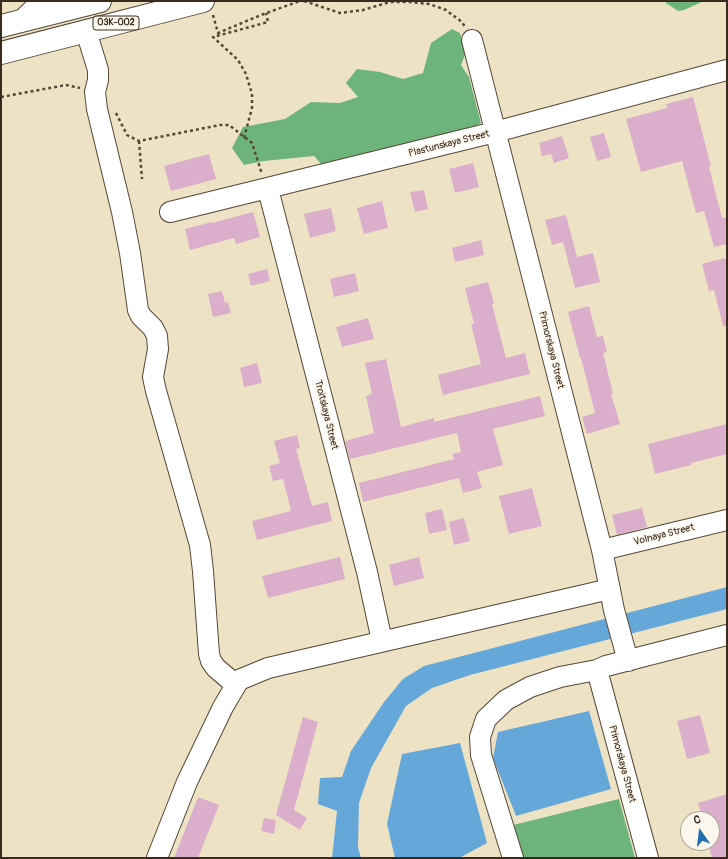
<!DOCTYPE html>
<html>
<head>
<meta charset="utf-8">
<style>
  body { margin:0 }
  #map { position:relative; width:728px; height:859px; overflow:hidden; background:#ede3c4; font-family:Pangolin,sans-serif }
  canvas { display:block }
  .frame { position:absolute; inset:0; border:2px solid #3b2a1e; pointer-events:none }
  .north { position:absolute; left:680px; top:811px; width:40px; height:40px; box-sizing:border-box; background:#fbf7ec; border:1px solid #aea59a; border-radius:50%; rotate:346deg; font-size:11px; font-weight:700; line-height:16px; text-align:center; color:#3b2a1e }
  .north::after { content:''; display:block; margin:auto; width:14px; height:18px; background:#1f6fb2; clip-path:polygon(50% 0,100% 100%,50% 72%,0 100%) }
</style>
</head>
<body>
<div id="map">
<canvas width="728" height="859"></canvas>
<div class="frame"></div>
<div class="north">С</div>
</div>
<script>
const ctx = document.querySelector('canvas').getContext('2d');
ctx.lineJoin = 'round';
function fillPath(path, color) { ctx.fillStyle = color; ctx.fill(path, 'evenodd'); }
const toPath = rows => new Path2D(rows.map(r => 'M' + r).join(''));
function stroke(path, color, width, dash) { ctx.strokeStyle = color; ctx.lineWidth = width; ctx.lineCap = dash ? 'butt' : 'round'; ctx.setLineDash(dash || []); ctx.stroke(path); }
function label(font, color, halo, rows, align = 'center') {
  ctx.font = font + ' Pangolin,sans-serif'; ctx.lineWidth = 3; ctx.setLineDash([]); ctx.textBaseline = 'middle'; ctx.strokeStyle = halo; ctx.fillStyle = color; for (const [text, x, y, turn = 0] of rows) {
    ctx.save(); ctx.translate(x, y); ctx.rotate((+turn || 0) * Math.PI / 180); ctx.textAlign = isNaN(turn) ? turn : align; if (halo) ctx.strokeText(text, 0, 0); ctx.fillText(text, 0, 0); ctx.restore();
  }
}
const forest = toPath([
  [665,1,704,1,684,10,678,11,666,3],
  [452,29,460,33,465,55,461,65,469,77,481,123,464,132,323,166,314,156,264,161,244,165,232,148,243,127,285,119,311,102,340,103,358,97,346,83,357,69,380,72,403,79,423,73,431,43],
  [619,799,635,858,523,858,513,825]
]);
const water = toPath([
  [727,587,727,609,470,675,432,688,406,706,371,768,359,803,358,847,361,858,332,858,337,811,318,804,320,778,342,777,351,751,384,702,403,679,424,666],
  [589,711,611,789,516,816,493,758,498,732],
  [460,743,487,843,459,858,395,858,387,824,402,754]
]);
const building = toPath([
  [693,97,711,166,709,167,722,218,727,217,727,244,714,247,704,211,696,213,682,161,641,172,626,119,667,108,666,104],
  [604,133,611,157,597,161,590,137],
  [562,136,569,158,554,163,551,154,542,156,539,143],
  [209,154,216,179,171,191,164,166],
  [473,163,479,187,455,193,449,169],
  [424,190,428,209,415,212,410,192],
  [382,201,388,228,364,234,357,208],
  [331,208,336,231,310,238,304,214],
  [253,212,260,237,236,244,234,238,190,250,185,229,212,222,212,223],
  [566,215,577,257,593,253,600,282,575,288,563,242,552,245,545,220],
  [481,240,484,255,455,262,452,248],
  [725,258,727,266,727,326,723,326,714,290,709,291,702,264],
  [267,269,270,281,251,286,248,274],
  [355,273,359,291,334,297,330,279],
  [488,282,494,303,492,304,506,358,525,353,530,374,443,395,438,375,481,364,471,324,474,324,465,288],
  [222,291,225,303,228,302,231,313,213,317,208,294],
  [589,306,597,337,603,336,607,352,603,353,613,393,611,394,620,424,587,434,582,417,595,413,581,358,580,358,568,312],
  [368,318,374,339,342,347,336,327],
  [386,359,401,427,434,418,434,422,540,396,545,416,493,429,503,465,477,472,482,488,463,493,459,478,363,502,359,483,454,459,452,454,461,452,457,433,350,459,345,441,374,433,366,396,372,394,365,363],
  [257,363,262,383,244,387,240,368],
  [727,424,727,454,691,463,691,465,655,474,648,444],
  [297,435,300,448,296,449,312,506,328,502,332,521,257,540,252,521,291,511,283,479,273,481,269,466,280,463,274,441],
  [532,488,542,526,509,534,499,496],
  [642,508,647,527,617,535,612,515],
  [442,509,447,530,429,534,425,513],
  [464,518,470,541,454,545,449,522],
  [340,557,345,579,268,598,262,576],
  [419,557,424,578,394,586,389,565],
  [700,715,710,753,687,759,677,721],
  [303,717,318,722,294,810,307,818,300,830,276,815],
  [727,794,727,858,712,858,708,843,712,843,712,819,703,819,698,803],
  [198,797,219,805,198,858,174,858],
  [264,818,276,820,274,834,261,831]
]);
const path = toPath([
  [304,1,340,13,363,10,390,2,411,2,429,4,446,10,462,22,465,27],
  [213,15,218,33,261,15,300,1],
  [1,97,66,85,80,88],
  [116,113,127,135,139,141,220,125,229,125,252,143,262,174],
  [244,138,252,108,252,94,246,74,238,60,213,37,268,22,266,13],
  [139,141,142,179]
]);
const minor = toPath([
  [20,22,42,1],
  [86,31,98,70,98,80,95,92,97,109,122,212,130,253,138,310,141,316,153,328,157,336,158,349,153,377,156,391,200,545,203,571,209,654,211,661,216,668,236,685],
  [472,40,602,550,614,610,628,661],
  [268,189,367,572,382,641],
  [170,212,495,132,727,70],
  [602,550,727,520],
  [597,670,648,858],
  [157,858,187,782,223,707,239,680,268,668,610,589],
  [513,858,481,755,480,737,486,719,506,700,530,687,560,677,597,670,606,666,727,635]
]);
const major = toPath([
  [1,26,100,1],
  [1,53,203,1]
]);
const shields = [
  [116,23,46]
];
const shieldNames = [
  ["03К-002",116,23]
];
const streetNames = [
  ["Plastunskaya Street",449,144,-14],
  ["Primorskaya Street",551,350,76],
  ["Troitskaya Street",326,415,76],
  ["Volnaya Street",664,535,-14],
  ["Primorskaya Street",622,764,75]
];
fillPath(forest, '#6db47a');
fillPath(water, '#66a7d9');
fillPath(building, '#dbafcc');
stroke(minor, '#564637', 22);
stroke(major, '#564637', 24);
stroke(path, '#564637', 2.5, [3, 3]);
stroke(minor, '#fff', 20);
stroke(major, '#fff', 22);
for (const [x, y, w] of shields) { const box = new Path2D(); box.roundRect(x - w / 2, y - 7, w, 14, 3); ctx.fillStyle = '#fbf7ec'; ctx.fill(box); stroke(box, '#3b2a1e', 1); }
label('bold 9px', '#3b2a1e', null, shieldNames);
label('10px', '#3b2a1e', '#fbf7ec', streetNames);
</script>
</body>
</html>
